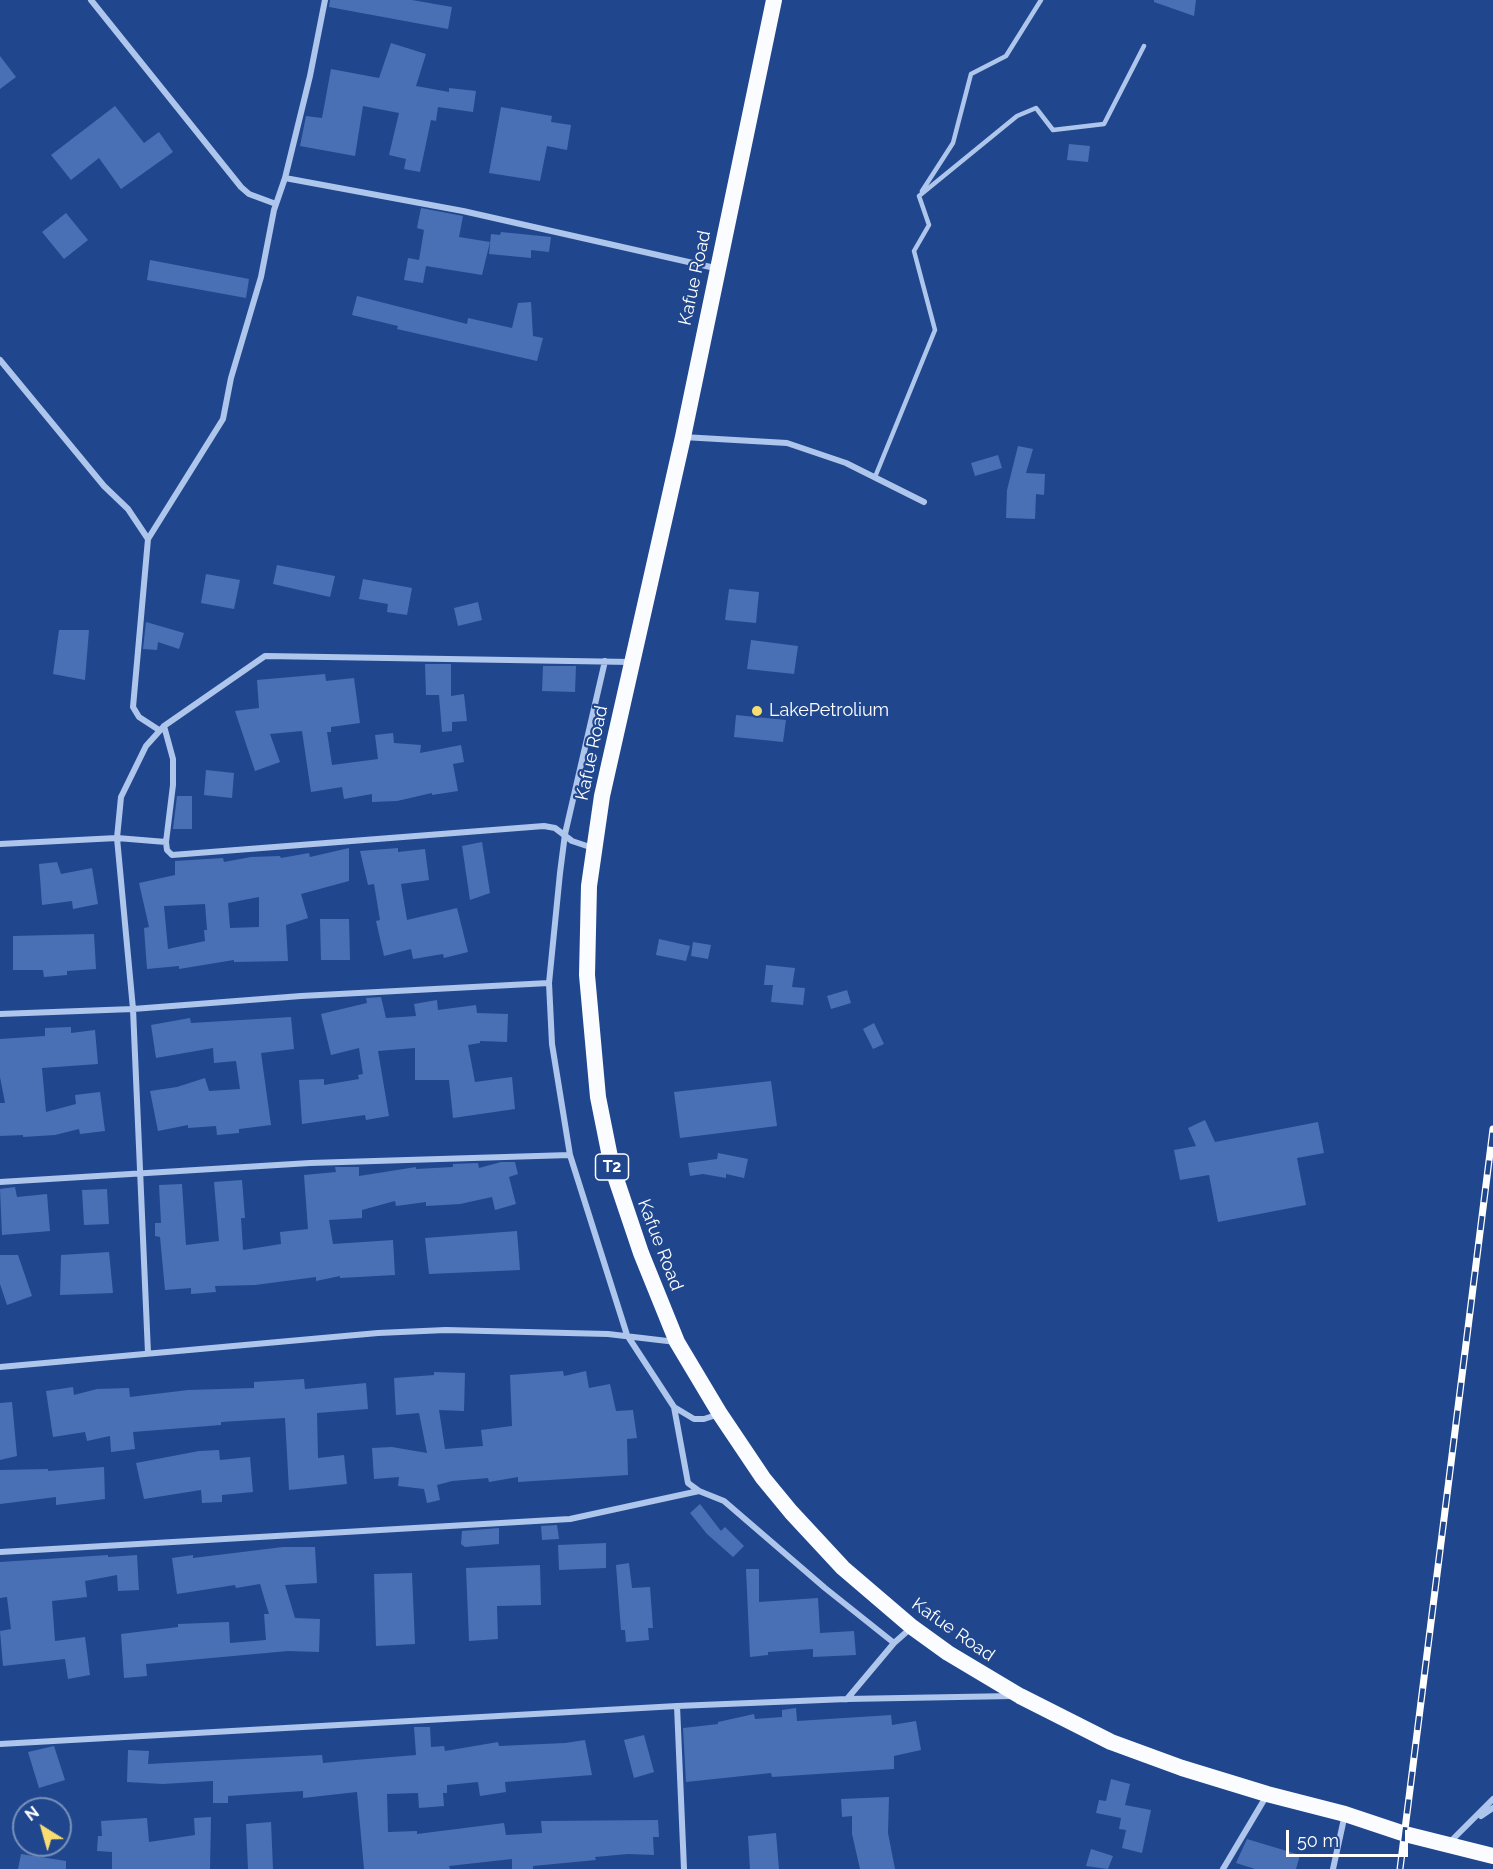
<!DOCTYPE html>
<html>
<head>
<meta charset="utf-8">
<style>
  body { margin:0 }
  #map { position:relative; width:1493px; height:1869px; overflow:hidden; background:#20478e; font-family:Raleway,sans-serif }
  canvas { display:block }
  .north { position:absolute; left:12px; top:1797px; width:60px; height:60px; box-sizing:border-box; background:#20478e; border:2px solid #7991bb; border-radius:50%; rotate:323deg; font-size:16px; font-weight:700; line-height:24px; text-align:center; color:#fff }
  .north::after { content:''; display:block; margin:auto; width:21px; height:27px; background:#f9dd70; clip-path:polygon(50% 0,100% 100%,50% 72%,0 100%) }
  .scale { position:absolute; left:1286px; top:1830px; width:122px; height:27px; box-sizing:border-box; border:3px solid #fff; border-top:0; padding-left:8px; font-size:18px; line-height:21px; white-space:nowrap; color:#fff; -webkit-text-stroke:4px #20478e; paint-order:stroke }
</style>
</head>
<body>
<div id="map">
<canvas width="1493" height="1869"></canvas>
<div class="north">N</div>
<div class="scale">50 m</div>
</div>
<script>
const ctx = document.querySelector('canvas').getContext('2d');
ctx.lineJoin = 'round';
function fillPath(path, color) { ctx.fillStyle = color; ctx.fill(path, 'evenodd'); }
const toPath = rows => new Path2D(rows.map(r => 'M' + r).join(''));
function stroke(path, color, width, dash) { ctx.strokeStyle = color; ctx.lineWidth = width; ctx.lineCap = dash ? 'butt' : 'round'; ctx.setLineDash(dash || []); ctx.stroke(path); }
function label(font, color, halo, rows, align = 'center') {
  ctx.font = font + ' Raleway,sans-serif'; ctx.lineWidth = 4.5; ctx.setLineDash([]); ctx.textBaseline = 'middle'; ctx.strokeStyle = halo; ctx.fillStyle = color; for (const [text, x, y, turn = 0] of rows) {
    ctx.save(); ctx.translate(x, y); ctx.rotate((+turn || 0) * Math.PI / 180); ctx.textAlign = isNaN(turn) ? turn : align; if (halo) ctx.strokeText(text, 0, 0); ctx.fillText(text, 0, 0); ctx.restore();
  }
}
const building = toPath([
  [330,0,412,0,452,7,448,29,329,7],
  [1154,0,1196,0,1194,16,1154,2],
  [391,43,426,54,416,86,449,92,449,88,476,91,473,112,438,107,436,121,431,120,420,172,404,169,406,159,389,155,399,113,363,106,355,156,300,146,306,116,322,118,331,69,379,78],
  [0,56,16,77,0,89],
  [115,106,144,143,159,132,173,152,121,189,99,158,71,180,51,155],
  [501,107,552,116,551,122,571,125,567,150,547,146,540,181,489,173],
  [1069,144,1090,146,1088,162,1067,160],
  [421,208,463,216,459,237,490,242,482,275,426,266,423,283,404,280,408,258,419,260,424,230,417,228],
  [66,213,88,240,64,259,42,232],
  [501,232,551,237,549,252,531,250,531,258,489,254,491,234,500,235],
  [150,260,249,279,246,298,147,280],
  [357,296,467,324,468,318,512,328,518,303,531,302,533,336,543,338,537,361,397,329,398,326,352,315],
  [1018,446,1033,449,1026,473,1045,474,1044,495,1036,494,1035,519,1006,518,1007,490],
  [998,455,1002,468,975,476,971,463],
  [277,565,335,576,330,597,273,584],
  [206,574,240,580,234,609,201,603],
  [363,579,412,588,407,615,387,612,388,604,359,599],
  [729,589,759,592,756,623,725,620],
  [478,602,482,620,458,626,454,608],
  [146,622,184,633,179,649,158,642,157,650,143,649],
  [59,630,89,630,85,680,53,674],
  [751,640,798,646,794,674,747,669],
  [425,664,451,664,451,696,464,694,467,721,452,722,452,731,442,732,439,695,426,695],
  [543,666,576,666,575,692,542,691],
  [325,674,326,681,354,678,360,723,331,727,331,732,327,732,332,765,378,759,375,735,393,733,394,743,421,745,420,753,461,745,464,762,453,764,458,791,432,795,432,793,397,801,372,802,372,794,344,799,342,787,311,792,302,731,270,734,280,762,255,771,235,711,259,708,257,680],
  [736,715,786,720,783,742,734,737],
  [206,770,234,773,232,798,204,795],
  [177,796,192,796,192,829,173,829],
  [482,842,490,893,470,900,462,846],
  [349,848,349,881,301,894,308,918,286,925,288,961,234,962,234,960,179,969,179,966,147,969,144,928,149,927,139,883,175,875,175,861,223,858,224,862,251,857,280,856,281,858,309,853,310,857],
  [259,897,259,927,230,928,228,903],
  [205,904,207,930,204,930,205,941,168,949,164,906],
  [398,848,398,852,425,849,429,880,401,884,407,920,457,908,468,952,444,958,443,954,413,959,411,949,384,956,376,921,380,920,374,884,368,885,360,851],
  [57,862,61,874,92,868,98,904,73,909,72,901,42,905,39,864],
  [320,919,349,919,350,960,321,960],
  [94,934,96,969,67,971,67,975,44,977,43,970,13,970,13,936],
  [659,939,690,946,686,961,656,955],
  [693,942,711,945,708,959,691,956],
  [766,965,795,968,792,987,805,988,803,1005,771,1002,773,985,764,985],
  [847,990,851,1003,831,1009,827,996],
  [381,997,386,1018,416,1016,414,1004,437,1000,438,1010,476,1005,477,1013,508,1014,507,1042,480,1041,480,1043,468,1045,475,1082,512,1077,515,1109,453,1118,449,1080,415,1080,415,1048,378,1051,389,1116,366,1120,365,1115,302,1124,299,1080,324,1079,324,1085,359,1079,358,1075,363,1074,359,1048,331,1055,321,1014,367,1003,366,998],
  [291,1017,294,1049,261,1053,271,1125,239,1129,239,1133,217,1135,216,1126,188,1128,188,1125,158,1131,150,1091,177,1087,205,1078,209,1091,240,1089,236,1061,214,1063,213,1048,156,1058,151,1025,190,1018,191,1023],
  [874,1023,884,1044,873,1049,863,1029],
  [71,1027,71,1033,95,1030,98,1064,42,1068,46,1112,76,1104,75,1095,100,1092,105,1131,80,1134,79,1129,55,1135,23,1137,23,1135,0,1136,0,1103,5,1103,0,1077,0,1039,45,1036,45,1028],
  [771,1081,777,1126,680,1138,674,1092],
  [1205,1120,1215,1142,1318,1122,1324,1153,1297,1158,1306,1205,1218,1222,1209,1175,1180,1180,1174,1150,1196,1146,1188,1128],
  [718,1153,748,1159,744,1178,726,1174,726,1178,703,1174,690,1176,688,1163,717,1159],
  [501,1162,515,1162,518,1174,509,1177,516,1204,495,1210,492,1197,460,1204,426,1206,426,1202,396,1206,395,1201,362,1210,362,1218,329,1220,333,1244,393,1240,395,1275,340,1278,340,1276,316,1281,316,1277,255,1285,215,1286,216,1292,191,1294,191,1288,165,1290,160,1237,155,1236,155,1223,161,1223,159,1185,182,1184,186,1245,219,1241,214,1182,242,1180,245,1218,241,1218,243,1250,281,1244,280,1232,308,1229,304,1175,336,1172,335,1167,359,1167,359,1176,416,1167,416,1169,453,1167,453,1164,478,1163,479,1168],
  [15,1187,17,1197,47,1194,50,1231,2,1235,0,1189],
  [107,1189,109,1224,84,1225,82,1190],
  [517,1231,520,1270,429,1274,425,1238],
  [109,1252,113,1293,60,1295,61,1255],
  [0,1255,18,1255,32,1296,7,1305,0,1284],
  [563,1371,564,1376,586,1371,589,1388,610,1384,616,1411,633,1410,637,1438,627,1439,628,1475,518,1482,518,1477,489,1482,488,1478,452,1481,437,1485,440,1500,427,1503,424,1489,398,1486,399,1477,374,1479,372,1448,392,1447,427,1453,419,1413,396,1415,394,1378,434,1375,434,1372,465,1373,464,1411,439,1410,445,1449,483,1446,481,1430,512,1426,510,1375],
  [304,1379,305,1389,366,1383,368,1409,317,1413,318,1458,344,1455,347,1484,289,1490,285,1418,221,1422,221,1425,133,1432,135,1449,111,1452,110,1436,87,1441,85,1432,53,1437,46,1391,73,1387,74,1395,97,1389,129,1388,130,1397,188,1390,254,1388,254,1382],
  [12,1402,17,1456,0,1460,0,1403],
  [219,1450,220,1460,250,1457,253,1492,222,1495,222,1502,202,1503,201,1490,144,1499,136,1463,199,1451],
  [104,1467,105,1499,56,1505,56,1497,0,1504,0,1470,48,1469,48,1471],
  [700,1504,721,1531,725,1527,744,1546,733,1557,707,1534,690,1513],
  [557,1525,559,1539,542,1540,541,1526],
  [499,1528,499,1544,465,1547,461,1544,462,1531],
  [606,1543,606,1568,559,1570,558,1545],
  [283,1547,315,1547,317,1583,285,1585,295,1618,320,1619,319,1652,288,1651,146,1664,147,1676,124,1678,121,1634,178,1627,178,1624,229,1622,230,1643,266,1640,264,1614,269,1614,260,1584,236,1588,235,1585,177,1594,172,1558,193,1555,193,1558],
  [108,1555,108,1557,137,1555,139,1590,118,1591,117,1575,85,1581,87,1597,52,1601,55,1641,85,1637,90,1675,68,1679,65,1659,3,1666,0,1631,11,1629,7,1597,0,1598,0,1562],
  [629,1563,632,1588,650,1587,653,1628,648,1628,649,1640,626,1642,625,1630,621,1630,616,1565],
  [540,1565,541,1605,497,1606,498,1639,469,1641,466,1568],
  [746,1569,759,1569,759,1602,818,1598,820,1633,854,1631,856,1655,813,1657,813,1649,768,1652,768,1655,750,1657],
  [412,1573,415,1644,376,1646,374,1574],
  [796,1708,797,1721,891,1715,892,1725,916,1721,921,1750,894,1756,894,1769,772,1777,771,1773,686,1782,683,1728,718,1724,718,1722,754,1714,755,1719,782,1717,782,1710],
  [414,1727,430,1727,431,1747,444,1746,445,1751,498,1742,499,1746,565,1743,585,1740,592,1775,505,1782,506,1792,480,1796,478,1782,447,1785,447,1793,443,1793,444,1806,419,1808,418,1793,387,1794,388,1832,417,1831,417,1834,504,1823,506,1835,542,1833,541,1821,658,1820,659,1837,653,1837,654,1855,628,1854,595,1857,596,1860,533,1866,533,1869,512,1869,512,1859,449,1866,450,1869,364,1869,357,1792,303,1798,303,1791,228,1796,228,1803,213,1803,213,1781,163,1784,127,1782,128,1750,149,1751,148,1764,322,1755,323,1763,355,1760,416,1755],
  [644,1735,654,1772,634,1778,624,1740],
  [54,1746,65,1780,39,1788,28,1752],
  [1111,1779,1130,1784,1125,1805,1151,1810,1142,1853,1122,1848,1126,1830,1119,1829,1121,1818,1096,1813,1099,1800,1106,1801],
  [889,1797,888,1833,895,1869,860,1869,852,1834,852,1816,842,1817,841,1799],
  [211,1817,210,1869,112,1869,112,1852,97,1851,98,1836,102,1836,101,1821,147,1818,149,1842,195,1835,194,1818],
  [271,1822,273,1869,248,1869,246,1824],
  [776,1833,779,1869,750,1869,748,1836],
  [1247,1839,1300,1855,1296,1869,1255,1869,1236,1863],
  [1091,1849,1113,1856,1108,1869,1086,1866],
  [21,1854,66,1861,66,1869,18,1869]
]);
const service = toPath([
  [922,191,953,143,971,74,1006,56,1041,0],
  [875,477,935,330,914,251,929,225,919,196,1017,116,1036,108,1053,130,1104,124,1144,46]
]);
const minor = toPath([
  [91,0,241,187,249,194,276,204],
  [285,178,310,76,325,0],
  [0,360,104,486,128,509,148,539,133,707,139,717,159,730],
  [683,437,787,443,846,463,924,502],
  [148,539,223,419,231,378,261,277,274,210,285,178,463,211,715,268],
  [605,661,565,834,560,873,549,983,552,1044,570,1155,627,1335,674,1407,694,1419,704,1419,719,1414],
  [164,726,173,759,173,785,166,842,167,850,172,855,544,826,555,828,572,841,593,848],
  [0,844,117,838,121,797,146,746,164,726,265,656,631,662],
  [0,1014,133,1009,301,996,549,983],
  [0,1182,310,1163,570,1155],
  [148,1353,133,1009,117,838,166,842],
  [0,1367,378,1333,446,1330,608,1334,676,1342],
  [674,1407,688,1483,699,1491,724,1501,825,1588,894,1643],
  [0,1552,570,1519,699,1491],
  [847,1699,894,1643,911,1628],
  [677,1706,684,1869],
  [0,1744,677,1706,847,1699,1013,1696],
  [1481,1816,1493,1808],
  [1449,1843,1493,1799],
  [1223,1869,1267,1795],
  [1333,1869,1345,1814]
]);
const trunk = toPath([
  [774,0,683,437,602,796,589,886,587,975,598,1097,612,1167,641,1253,677,1342,720,1414,763,1478,791,1512,843,1568,912,1627,948,1653,1020,1696,1111,1742,1182,1768,1267,1794,1345,1814,1405,1834,1493,1856]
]);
const rail = toPath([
  [1400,1869,1493,1129]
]);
const markers = [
  [757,711,6,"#f9dd70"]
];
const shields = [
  [612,1167,33]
];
const shieldNames = [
  ["T2",612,1167]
];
const streetNames = [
  ["Kafue Road",695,278,-78],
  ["Kafue Road",592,753,-78],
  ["Kafue Road",660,1245,69],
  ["Kafue Road",953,1630,35]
];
const poiNames = [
  ["LakePetrolium",769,711]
];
fillPath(building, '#4970b5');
stroke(service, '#afc6ec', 4.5);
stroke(minor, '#afc6ec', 6);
stroke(trunk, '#fafcff', 16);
stroke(rail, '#fff', 7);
stroke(rail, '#20478e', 4.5, [14]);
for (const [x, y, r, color] of markers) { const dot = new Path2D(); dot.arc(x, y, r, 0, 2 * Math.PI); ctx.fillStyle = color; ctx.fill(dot); stroke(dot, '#20478e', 2); }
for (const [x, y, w] of shields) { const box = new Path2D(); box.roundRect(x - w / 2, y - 13, w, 26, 4.5); ctx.fillStyle = '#20478e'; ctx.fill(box); stroke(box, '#fff', 1.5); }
label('bold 16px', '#fff', null, shieldNames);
label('18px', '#fff', '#20478e', streetNames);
label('18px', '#fff', '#20478e', poiNames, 'left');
</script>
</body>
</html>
